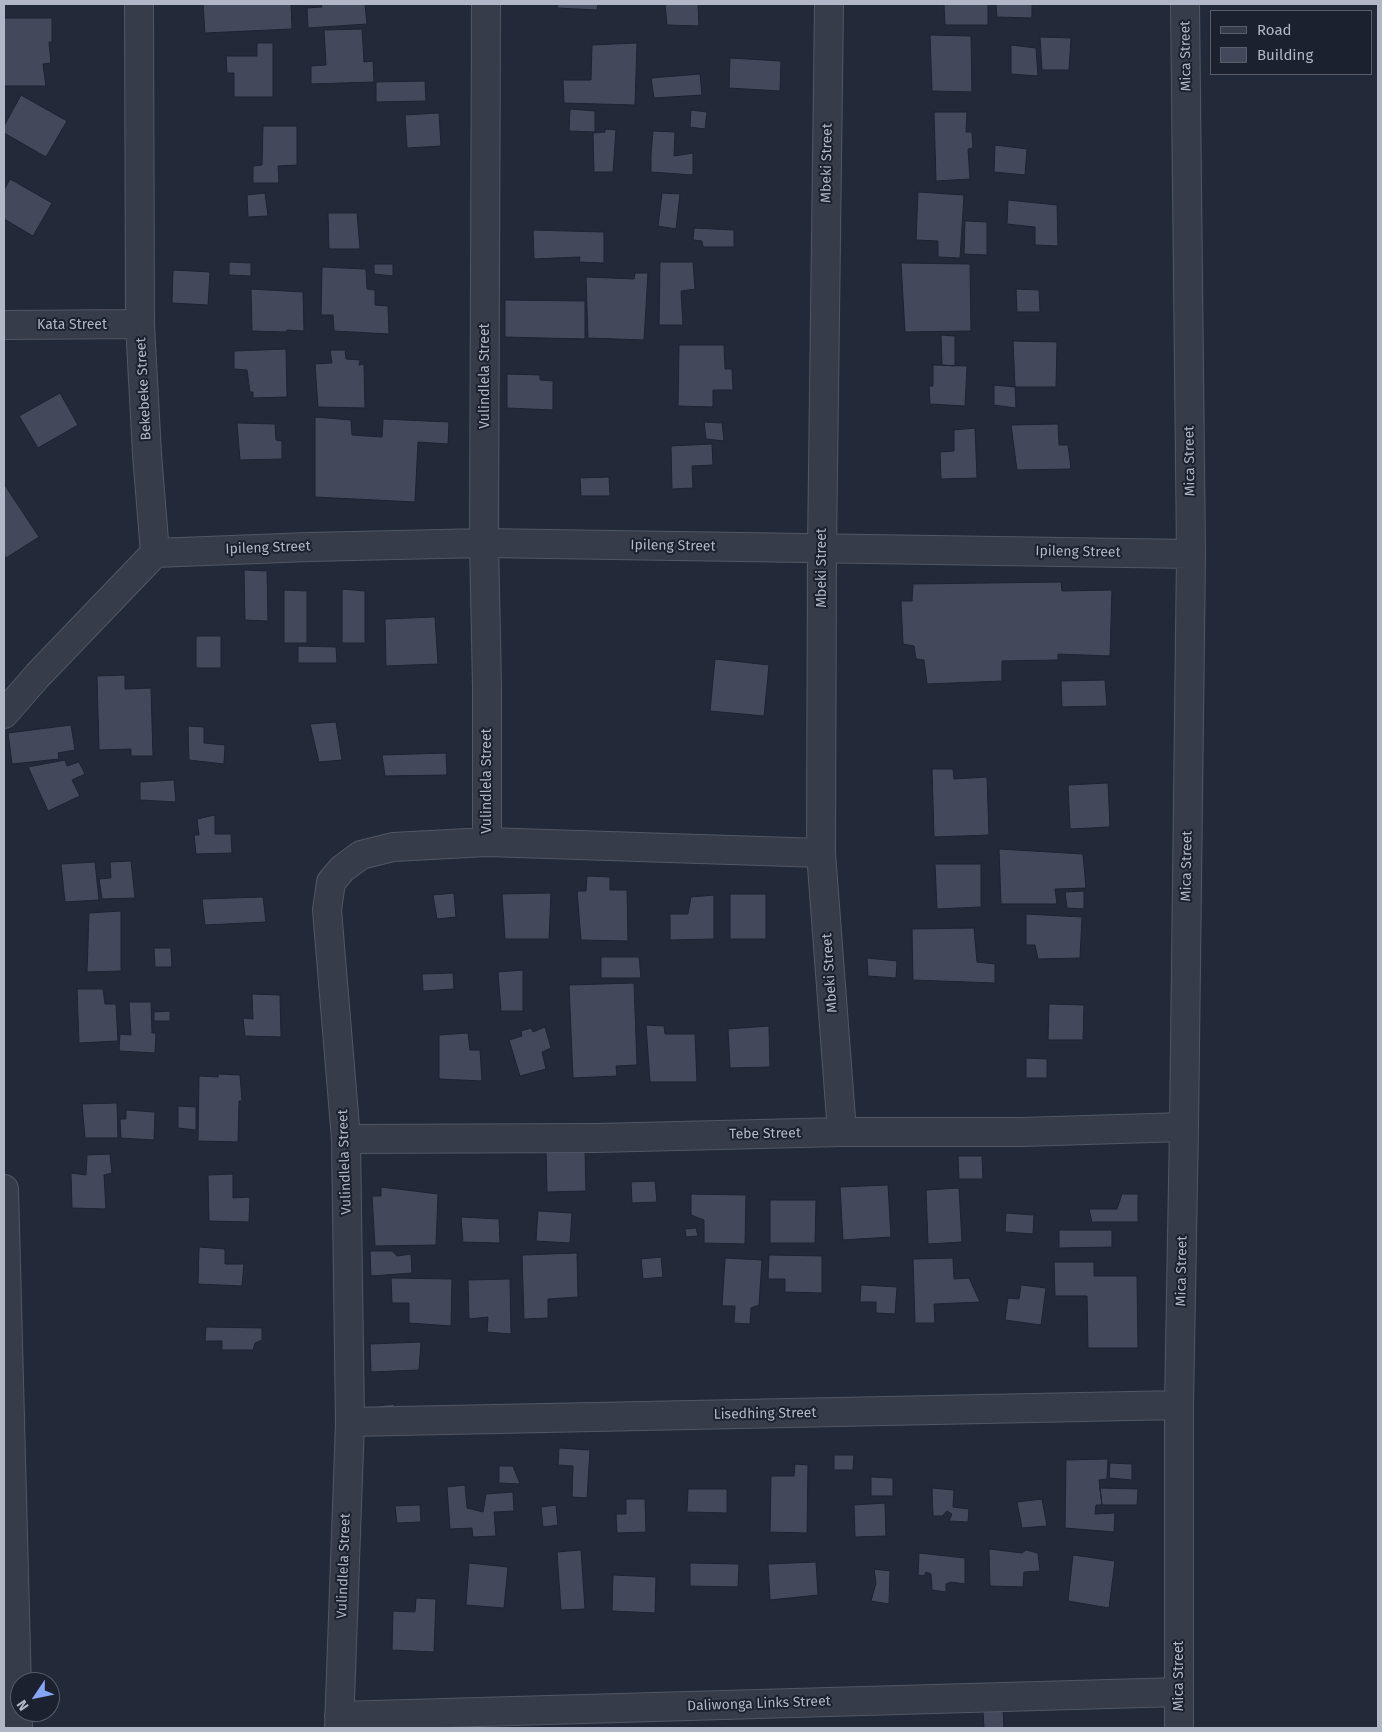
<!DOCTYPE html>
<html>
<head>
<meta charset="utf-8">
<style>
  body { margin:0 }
  #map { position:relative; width:1382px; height:1732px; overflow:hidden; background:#222a3a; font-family:"Fira Sans",sans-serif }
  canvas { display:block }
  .frame { position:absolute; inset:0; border:5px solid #b1b7c6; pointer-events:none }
  .legend { position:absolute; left:1210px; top:10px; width:162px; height:65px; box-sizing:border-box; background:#1b212f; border:1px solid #575d6b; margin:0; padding:6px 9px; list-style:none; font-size:15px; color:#b1b7c6 }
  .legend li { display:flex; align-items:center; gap:10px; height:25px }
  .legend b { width:25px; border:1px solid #575d6b }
  .north { position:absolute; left:10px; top:1672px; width:50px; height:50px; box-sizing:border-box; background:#1b212f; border:1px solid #575d6b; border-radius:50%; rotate:236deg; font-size:14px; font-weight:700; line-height:20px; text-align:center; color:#b1b7c6 }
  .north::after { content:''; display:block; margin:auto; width:18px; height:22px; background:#86a6f5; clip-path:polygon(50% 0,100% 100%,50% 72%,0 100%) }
</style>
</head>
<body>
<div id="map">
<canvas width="1382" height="1732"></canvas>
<div class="frame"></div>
<ul class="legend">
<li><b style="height:6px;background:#363c4a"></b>Road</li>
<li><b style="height:14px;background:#41495b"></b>Building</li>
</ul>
<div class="north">N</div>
</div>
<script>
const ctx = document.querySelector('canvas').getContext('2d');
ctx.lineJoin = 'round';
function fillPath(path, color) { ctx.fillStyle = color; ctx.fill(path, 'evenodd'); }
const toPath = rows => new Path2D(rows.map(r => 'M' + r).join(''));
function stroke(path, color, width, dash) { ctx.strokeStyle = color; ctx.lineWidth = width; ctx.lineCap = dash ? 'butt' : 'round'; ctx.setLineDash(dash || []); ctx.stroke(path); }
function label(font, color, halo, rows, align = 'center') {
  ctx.font = font + ' "Fira Sans",sans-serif'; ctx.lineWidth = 4; ctx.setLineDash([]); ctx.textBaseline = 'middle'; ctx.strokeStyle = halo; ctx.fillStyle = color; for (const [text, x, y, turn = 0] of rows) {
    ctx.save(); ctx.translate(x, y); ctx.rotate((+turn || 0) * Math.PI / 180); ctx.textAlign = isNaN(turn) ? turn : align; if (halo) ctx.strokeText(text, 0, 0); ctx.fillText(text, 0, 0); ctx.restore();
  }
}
const building = toPath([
  [203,4,291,4,292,29,205,33,203,4],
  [321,4,365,4,367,24,308,28,307,8,322,7,321,4],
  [558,4,598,4,597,10,557,8,558,4],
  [665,4,698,4,699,26,667,25,665,4],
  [944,4,988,4,988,25,945,25,944,4],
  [996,4,1032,4,1032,18,997,17,996,4],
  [4,18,52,18,52,42,49,42,51,63,43,64,46,86,4,86,4,18],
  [362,29,364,62,373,61,374,82,311,84,311,66,326,65,324,30,362,29],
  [930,35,971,36,972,92,932,91,930,35],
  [1040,37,1071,38,1069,70,1042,70,1040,37],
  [257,43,273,43,273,97,234,97,234,73,227,73,226,56,257,56,257,43],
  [637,43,635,105,564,103,563,80,591,80,592,45,637,43],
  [1011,45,1036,48,1038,76,1011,74,1011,45],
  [730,58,781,61,780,91,729,88,730,58],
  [700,74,702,95,654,98,651,78,700,74],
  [425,81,426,101,376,102,376,82,425,81],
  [21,95,67,121,46,157,4,133,4,126,21,95],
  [570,109,595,111,595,132,569,131,570,109],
  [691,110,707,112,705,129,690,127,691,110],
  [934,112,967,112,966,132,972,132,973,148,968,149,970,179,936,181,934,112],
  [439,113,441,146,407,148,405,115,439,113],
  [263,126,297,126,297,165,278,166,279,183,253,183,253,166,262,165,263,126],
  [605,129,616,130,613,172,594,172,593,133,605,132,605,129],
  [653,131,675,132,674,156,693,153,693,175,651,172,651,155,653,131],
  [995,145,1027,149,1025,175,994,172,995,145],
  [10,179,52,203,33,236,4,219,4,190,10,179],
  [918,192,964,195,960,258,938,257,938,241,916,240,918,192],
  [265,193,268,216,248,217,247,195,265,193],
  [662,193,680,194,676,229,658,226,662,193],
  [1008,200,1057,205,1058,246,1035,245,1035,227,1007,224,1008,200],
  [328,213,357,213,360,249,329,249,328,213],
  [965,221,987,222,987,255,964,254,965,221],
  [694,228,734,230,734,247,703,247,702,241,693,240,694,228],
  [533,230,604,232,604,263,579,262,580,257,534,259,533,230],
  [229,262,251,263,251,276,229,275,229,262],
  [660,262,693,262,695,289,681,291,683,325,659,325,660,262],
  [901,263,970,264,971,331,905,332,901,263],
  [374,264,393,264,393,276,374,274,374,264],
  [322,267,366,269,367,289,375,290,375,305,388,306,389,334,334,331,333,315,321,315,322,267],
  [173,270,210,272,208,305,172,303,173,270],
  [635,273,648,273,644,340,588,338,586,277,634,279,635,273],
  [251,289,303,292,304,331,287,330,286,332,252,331,251,289],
  [1016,289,1039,290,1040,312,1017,312,1016,289],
  [505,300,585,301,585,339,505,337,505,300],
  [941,335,955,336,955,366,942,365,941,335],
  [1013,341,1057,342,1056,387,1015,387,1013,341],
  [679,345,724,345,725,369,732,369,733,390,713,390,713,407,678,406,679,345],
  [286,349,287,397,253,398,253,392,250,392,247,370,234,369,234,351,286,349],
  [330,350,345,350,346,359,360,360,359,365,364,364,365,408,318,407,315,364,332,363,330,350],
  [933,365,967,366,965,406,930,404,929,386,933,386,933,365],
  [507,374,540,375,540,380,553,381,553,410,507,408,507,374],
  [994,385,1015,387,1016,408,994,405,994,385],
  [60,393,78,425,38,448,19,416,60,393],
  [315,417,351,420,352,435,382,437,383,419,449,422,448,444,418,442,415,502,315,497,315,417],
  [704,422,722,423,724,441,706,439,704,422],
  [237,423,275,424,276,440,282,441,282,459,240,460,237,423],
  [1058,424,1059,445,1068,445,1071,469,1017,470,1011,425,1058,424],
  [975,428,977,478,941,479,940,452,954,451,954,430,975,428],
  [712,444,713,465,692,466,693,488,672,489,671,446,712,444],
  [609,477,610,496,581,496,580,478,609,477],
  [4,484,39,537,6,558,4,554,4,484],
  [244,570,267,571,268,621,245,620,244,570],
  [1061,582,1062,591,1112,590,1110,656,1058,654,1058,660,1002,661,1002,681,927,684,924,660,916,659,914,646,903,644,901,601,912,601,913,584,1061,582],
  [342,589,365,591,365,643,342,643,342,589],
  [284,590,307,591,307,643,284,643,284,590],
  [435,617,438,664,386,666,385,619,435,617],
  [196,636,221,636,221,668,196,668,196,636],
  [298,646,336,647,337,663,298,663,298,646],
  [715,659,769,665,764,716,710,711,715,659],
  [125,675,125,689,151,688,153,756,131,756,131,749,99,750,97,676,125,675],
  [1105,680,1107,706,1062,707,1061,681,1105,680],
  [336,722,342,760,319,762,310,724,336,722],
  [71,725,75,750,58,753,59,759,12,764,8,733,71,725],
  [188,726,204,727,204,743,225,745,224,764,189,760,188,726],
  [446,753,447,775,385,776,382,755,446,753],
  [65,760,67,766,79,762,85,774,72,780,80,796,48,811,28,767,65,760],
  [932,769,953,769,954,779,987,777,989,835,934,837,932,769],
  [174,780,176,802,140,800,140,782,174,780],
  [1108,783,1110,827,1070,829,1068,785,1108,783],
  [215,815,215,834,231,834,232,853,196,854,194,835,199,835,197,819,215,815],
  [999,849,1083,854,1086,888,1055,889,1057,904,1001,904,999,849],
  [131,861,135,898,102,899,99,879,111,878,110,862,131,861],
  [95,862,99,900,65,902,61,864,95,862],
  [935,864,981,864,981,907,937,909,935,864],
  [587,876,610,877,610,890,627,890,628,941,581,940,577,891,586,891,587,876],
  [1084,891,1084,909,1067,908,1065,892,1084,891],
  [454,893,456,917,437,919,433,895,454,893],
  [551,893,549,939,505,939,502,894,551,893],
  [730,894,766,894,766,939,730,939,730,894],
  [714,895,714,939,670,940,670,914,688,914,691,897,714,895],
  [263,897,266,922,205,925,202,899,263,897],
  [121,911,121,971,87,972,89,913,121,911],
  [1026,914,1082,917,1080,958,1038,959,1035,945,1026,945,1026,914],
  [974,928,977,962,995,964,995,983,913,980,912,929,974,928],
  [154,948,171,948,172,967,155,967,154,948],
  [601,957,639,957,641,978,601,978,601,957],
  [867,958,897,961,896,978,868,976,867,958],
  [523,970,523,1011,501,1011,498,972,523,970],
  [453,973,454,989,423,991,422,974,453,973],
  [634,983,637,1065,616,1066,617,1076,573,1078,569,985,634,983],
  [77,989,103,989,105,1004,116,1004,118,1041,79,1043,77,989],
  [252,994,280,995,281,1037,245,1036,243,1018,253,1019,252,994],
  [129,1002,151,1002,152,1033,156,1033,155,1053,119,1051,120,1034,131,1035,129,1002],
  [1049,1004,1084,1005,1083,1040,1048,1040,1049,1004],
  [170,1011,170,1021,154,1021,154,1012,170,1011],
  [646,1025,664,1026,665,1034,695,1034,697,1082,650,1082,646,1025],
  [769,1026,770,1067,730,1068,728,1029,769,1026],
  [545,1027,551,1048,542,1052,546,1069,520,1076,509,1040,522,1036,521,1031,531,1028,533,1032,545,1027],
  [468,1033,470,1050,480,1050,482,1081,439,1079,439,1035,468,1033],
  [1026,1058,1047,1059,1047,1078,1026,1078,1026,1058],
  [218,1074,240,1075,242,1101,239,1101,238,1142,198,1141,199,1076,218,1077,218,1074],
  [117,1103,118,1138,85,1138,82,1104,117,1103],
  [178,1106,196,1107,196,1130,178,1128,178,1106],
  [126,1110,155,1112,154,1140,121,1138,120,1119,126,1119,126,1110],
  [546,1151,585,1151,586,1191,547,1192,546,1151],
  [110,1154,112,1173,104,1175,106,1209,72,1208,71,1173,86,1175,87,1155,110,1154],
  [958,1156,982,1156,983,1179,959,1179,958,1156],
  [233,1174,233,1198,250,1197,249,1222,209,1221,208,1175,233,1174],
  [655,1181,657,1202,632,1203,631,1182,655,1181],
  [888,1185,891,1237,843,1240,840,1187,888,1185],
  [381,1187,438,1194,436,1245,375,1246,372,1196,381,1196,381,1187],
  [959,1188,962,1242,928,1244,926,1190,959,1188],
  [691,1194,746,1195,745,1244,704,1243,704,1220,691,1215,691,1194],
  [1122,1194,1138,1194,1138,1222,1092,1222,1089,1209,1117,1209,1122,1194],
  [770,1200,816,1200,815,1243,770,1243,770,1200],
  [538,1211,572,1213,570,1243,536,1241,538,1211],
  [1006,1213,1034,1215,1033,1234,1005,1232,1006,1213],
  [461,1217,499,1219,500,1243,463,1242,461,1217],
  [696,1228,698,1236,686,1237,685,1229,696,1228],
  [1059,1230,1112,1230,1112,1247,1059,1248,1059,1230],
  [199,1247,225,1249,225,1264,244,1264,242,1286,198,1284,199,1247],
  [370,1251,392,1251,397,1256,411,1254,412,1273,371,1276,370,1251],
  [577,1253,578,1297,548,1299,548,1318,524,1319,522,1255,577,1253],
  [769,1255,822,1256,822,1293,785,1292,785,1279,768,1279,769,1255],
  [661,1257,663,1277,643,1279,641,1259,661,1257],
  [725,1258,762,1260,759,1305,751,1308,750,1324,734,1323,735,1306,722,1306,725,1258],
  [953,1258,954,1279,969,1278,980,1302,934,1304,935,1323,915,1323,913,1259,953,1258],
  [1054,1262,1094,1262,1094,1276,1137,1276,1138,1348,1088,1348,1087,1296,1055,1296,1054,1262],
  [391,1278,452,1279,451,1326,409,1323,409,1303,392,1303,391,1278],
  [510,1279,511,1334,487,1332,488,1317,469,1319,468,1280,510,1279],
  [861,1285,897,1287,895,1314,876,1313,876,1302,860,1302,861,1285],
  [1021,1285,1046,1288,1041,1325,1005,1320,1008,1298,1019,1299,1021,1285],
  [206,1327,262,1328,262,1340,255,1343,253,1350,222,1350,222,1341,205,1341,206,1327],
  [421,1342,419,1370,371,1372,370,1344,421,1342],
  [394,1404,395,1411,378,1413,377,1406,394,1404],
  [559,1448,590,1450,587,1498,572,1497,573,1466,558,1465,559,1448],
  [834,1455,854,1455,853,1470,834,1470,834,1455],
  [1108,1459,1107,1479,1099,1480,1102,1505,1096,1505,1095,1514,1115,1513,1114,1532,1065,1528,1066,1460,1108,1459],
  [1110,1463,1132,1464,1132,1480,1109,1478,1110,1463],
  [795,1464,808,1465,807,1533,770,1532,771,1476,794,1476,795,1464],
  [499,1466,513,1466,520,1484,499,1483,499,1466],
  [871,1477,893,1478,893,1496,871,1496,871,1477],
  [465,1485,467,1508,483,1512,486,1494,513,1492,514,1511,494,1512,496,1536,473,1537,472,1528,450,1529,447,1487,465,1485],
  [932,1488,954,1490,953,1507,969,1509,968,1522,949,1521,952,1514,947,1511,942,1516,933,1516,932,1488],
  [1100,1488,1138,1489,1137,1505,1102,1505,1100,1488],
  [688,1489,727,1489,727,1513,687,1512,688,1489],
  [626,1499,645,1499,646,1532,617,1533,616,1514,626,1514,626,1499],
  [1042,1499,1047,1526,1022,1528,1017,1502,1042,1499],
  [885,1503,886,1536,855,1537,854,1505,885,1503],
  [420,1505,421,1522,397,1523,395,1506,420,1505],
  [556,1505,558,1525,543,1527,541,1507,556,1505],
  [989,1549,1022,1553,1026,1550,1038,1553,1040,1571,1024,1572,1023,1587,990,1586,989,1549],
  [581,1550,585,1609,561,1610,557,1552,581,1550],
  [919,1553,965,1558,965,1584,951,1582,946,1584,946,1592,932,1590,931,1574,926,1572,924,1576,918,1575,919,1553],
  [1073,1555,1115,1561,1109,1608,1068,1601,1073,1555],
  [816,1562,818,1595,770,1600,768,1564,816,1562],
  [469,1563,508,1567,504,1608,466,1605,469,1563],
  [690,1563,739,1564,738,1587,690,1586,690,1563],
  [874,1569,890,1571,889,1604,871,1601,876,1583,874,1569],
  [613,1575,656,1577,655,1613,612,1611,613,1575],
  [416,1598,436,1599,434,1652,392,1650,393,1611,415,1612,416,1598],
  [1003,1710,1004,1728,984,1728,983,1711,1003,1710]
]);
const street = toPath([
  [829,4,822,548,821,853,842,1132],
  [4,325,140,324],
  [155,553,309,547,484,543,1191,554],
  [4,714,38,675,155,553,147,454,140,324,139,4],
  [487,842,821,853],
  [346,1139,596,1138,842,1132,1022,1132,1184,1127],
  [4,1189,18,1728],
  [350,1422,1179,1405],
  [339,1716,1179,1692],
  [339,1728,350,1422,346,1139,327,910,331,882,342,869,361,855,393,847,487,842,487,687,484,543,486,4],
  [1179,1728,1179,1405,1184,1127,1191,554,1185,4]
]);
const streetNames = [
  ["Mica Street",1186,56,-91],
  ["Mbeki Street",827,163,-89],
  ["Kata Street",72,325],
  ["Vulindlela Street",485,376,-90],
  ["Bekebeke Street",144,389,-93],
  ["Mica Street",1190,461,-91],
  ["Ipileng Street",673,546,1],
  ["Ipileng Street",268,548,-2],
  ["Ipileng Street",1078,552,1],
  ["Mbeki Street",822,568,-90],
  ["Vulindlela Street",487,781,-90],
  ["Mica Street",1187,866,-89],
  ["Mbeki Street",830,973,-94],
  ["Tebe Street",765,1134,-1],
  ["Vulindlela Street",345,1162,-92],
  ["Mica Street",1182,1271,-89],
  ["Lisedhing Street",765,1414,-1],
  ["Vulindlela Street",344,1566,-88],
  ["Mica Street",1179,1676,-90],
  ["Daliwonga Links Street",759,1704,-2]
];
fillPath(building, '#41495b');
stroke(building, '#1d2331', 1);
stroke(street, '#515765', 30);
stroke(street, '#363c4a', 28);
label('14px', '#b1b7c6', '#1b212f', streetNames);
</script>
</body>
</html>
